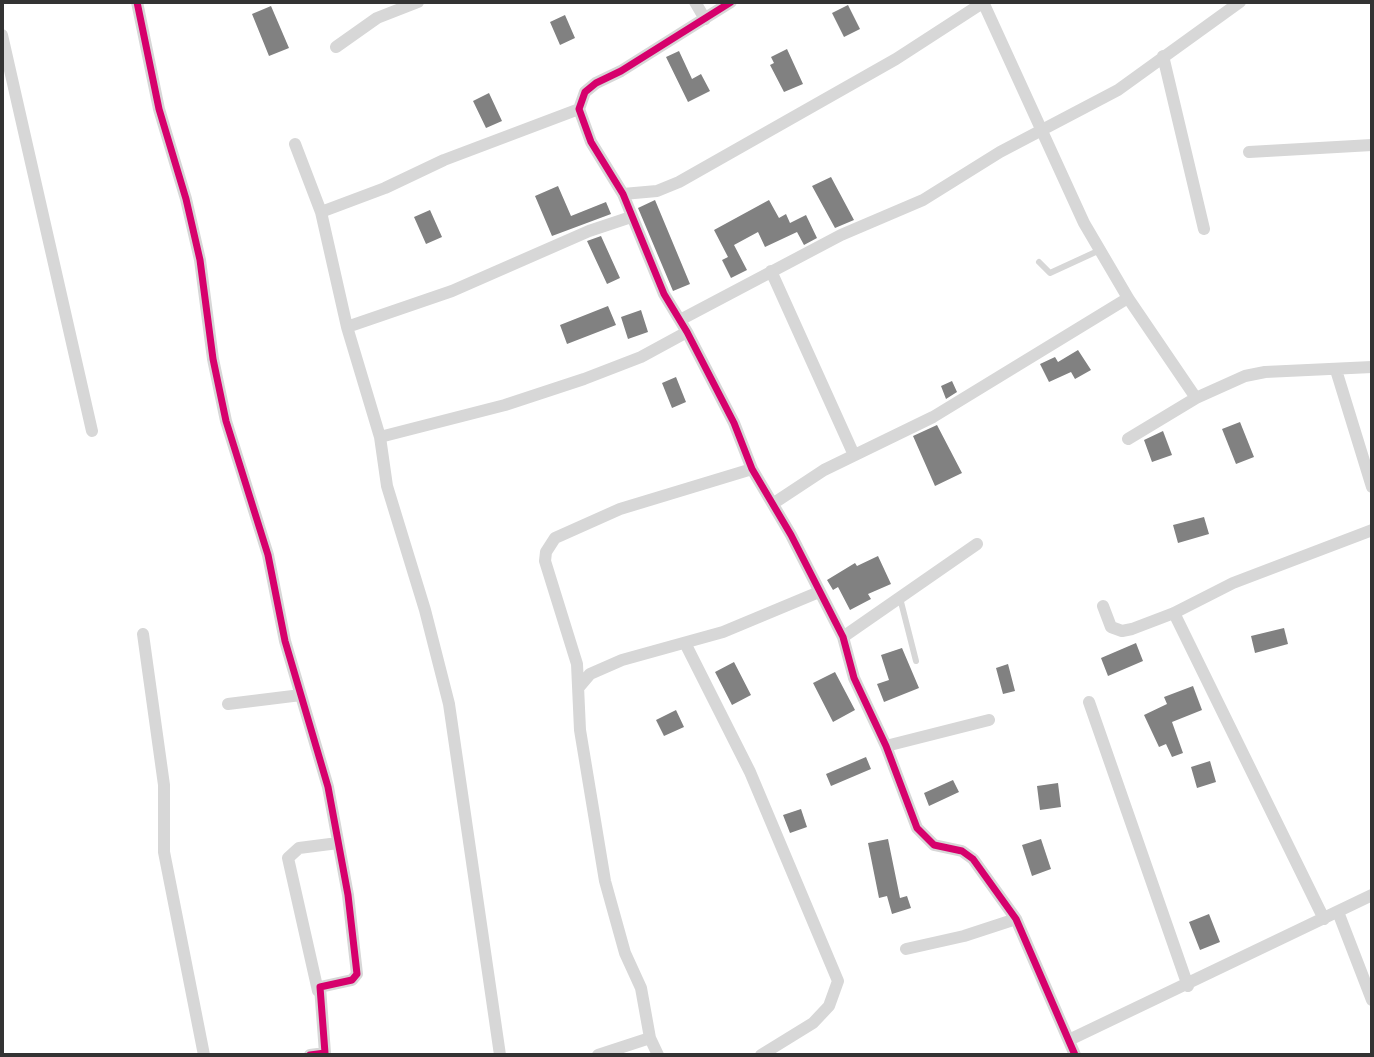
<!DOCTYPE html>
<html>
<head>
<meta charset="utf-8">
<style>
  body { margin:0 }
  #map { position:relative; width:1374px; height:1057px; overflow:hidden; background:#fff; font-family:"DejaVu Sans",sans-serif }
  canvas { display:block }
  .frame { position:absolute; inset:0; border:4px solid #333; pointer-events:none }
</style>
</head>
<body>
<div id="map">
<canvas width="1374" height="1057"></canvas>
<div class="frame"></div>
</div>
<script>
const ctx = document.querySelector('canvas').getContext('2d');
ctx.lineJoin = 'round';
function fillPath(path, color) { ctx.fillStyle = color; ctx.fill(path, 'evenodd'); }
const toPath = rows => new Path2D(rows.map(r => 'M' + r).join(''));
function stroke(path, color, width, dash) { ctx.strokeStyle = color; ctx.lineWidth = width; ctx.lineCap = dash ? 'butt' : 'round'; ctx.setLineDash(dash || []); ctx.stroke(path); }
const building = toPath([
  [848,5,860,29,844,37,832,13],
  [271,6,289,48,269,56,252,14],
  [565,15,575,38,560,45,550,22],
  [787,49,803,84,784,92,770,65,774,63,771,57],
  [679,51,692,79,701,74,710,91,688,102,666,57],
  [489,93,502,121,486,128,473,101],
  [831,177,854,220,835,228,812,186],
  [558,186,571,216,606,202,611,214,552,236,535,196],
  [655,200,690,284,673,291,638,208],
  [769,200,779,218,786,214,790,223,806,215,817,238,804,245,797,232,765,247,758,232,734,245,747,270,731,278,722,260,728,257,714,230],
  [430,210,442,237,426,244,414,217],
  [601,236,620,278,607,284,587,241],
  [608,306,616,325,567,344,560,325],
  [641,310,648,332,628,339,621,317],
  [1078,350,1091,370,1075,379,1071,372,1049,382,1040,364,1055,357,1058,362],
  [676,377,686,402,672,408,662,383],
  [952,381,957,392,946,399,941,386],
  [1240,422,1254,457,1236,464,1222,429],
  [937,425,962,473,935,486,913,436],
  [1163,431,1172,455,1152,462,1144,440],
  [1204,517,1209,534,1178,543,1173,525],
  [878,556,891,584,868,594,871,599,850,610,838,587,833,590,827,580,855,563,857,566],
  [1284,628,1288,644,1255,653,1251,636],
  [1136,643,1143,661,1108,676,1101,658],
  [902,648,919,688,884,702,877,684,889,680,881,655],
  [734,662,751,695,732,705,715,672],
  [1008,664,1015,691,1003,694,996,668],
  [835,672,855,710,833,722,813,683],
  [1193,686,1202,710,1172,722,1183,753,1172,757,1166,744,1159,747,1144,715,1167,704,1164,697],
  [676,710,684,727,664,736,656,720],
  [866,757,871,769,831,786,826,774],
  [1210,761,1216,782,1197,788,1191,767],
  [953,780,959,792,929,806,924,793],
  [1058,783,1061,807,1040,810,1037,786],
  [801,809,807,827,790,833,783,815],
  [888,839,900,898,907,896,911,908,892,914,887,896,879,898,868,843],
  [1041,839,1051,869,1032,876,1022,845],
  [1209,914,1220,942,1200,950,1189,922]
]);
const lane = toPath([
  [1039,262,1050,273,1100,250],
  [900,598,916,661]
]);
const street = toPath([
  [137,2,159,109,186,199,200,260,213,359,226,421,268,555,285,641,328,787,348,895,357,974,352,980,320,987,325,1053,310,1055],
  [695,2,705,19],
  [731,2,621,71,596,83,585,92,579,109,591,142,623,194,664,294,687,332,734,423,752,469,791,535,843,637,854,678,886,746,917,828,934,845,962,851,973,859,1016,919,1075,1055],
  [983,2,1084,223,1128,298,1196,398],
  [2,35,92,431],
  [336,47,377,18,418,2],
  [1163,56,1204,229],
  [295,144,321,212,347,327,380,437,387,486,425,610,449,704,500,1055],
  [1249,152,1372,145],
  [623,194,657,191,679,182,896,59,984,2],
  [321,212,385,188,444,160,579,109],
  [771,271,854,455],
  [680,320,841,235,923,200,1000,152,1118,90,1240,2],
  [347,327,452,291,589,231,631,217],
  [1336,370,1372,487],
  [380,437,505,405,584,379,641,357,687,332],
  [1128,439,1196,398,1245,376,1265,372,1372,367],
  [774,503,824,470,933,417,1128,298],
  [1103,606,1111,627,1122,631,1132,629,1174,613,1233,583,1372,530],
  [1174,613,1324,919],
  [143,634,164,785,164,852,204,1055],
  [843,637,977,544],
  [685,643,750,772,838,981,829,1006,813,1023,761,1055],
  [579,687,590,674,622,660,723,632,819,592],
  [1089,702,1188,986],
  [228,704,301,695],
  [886,746,989,720],
  [1338,912,1372,1000],
  [906,949,964,936,1016,919],
  [318,991,288,858,299,848,338,843],
  [1069,1040,1372,895],
  [598,1055,650,1038],
  [658,1055,650,1038,641,988,625,953,605,881,580,730,577,664,545,561,546,552,555,538,620,509,752,469]
]);
const cycleway = toPath([
  [137,2,159,109,186,199,200,260,213,359,226,421,268,555,285,641,328,787,348,895,357,974,352,980,320,987,325,1053,310,1055],
  [731,2,621,71,596,83,585,92,579,109,591,142,623,194,664,294,687,332,734,423,752,469,791,535,843,637,854,678,886,746,917,828,934,845,962,851,973,859,1016,919,1075,1055]
]);
fillPath(building, '#818181');
stroke(lane, '#d7d7d7', 6);
stroke(street, '#d7d7d7', 12);
stroke(cycleway, '#d6006c', 7);
</script>
</body>
</html>
